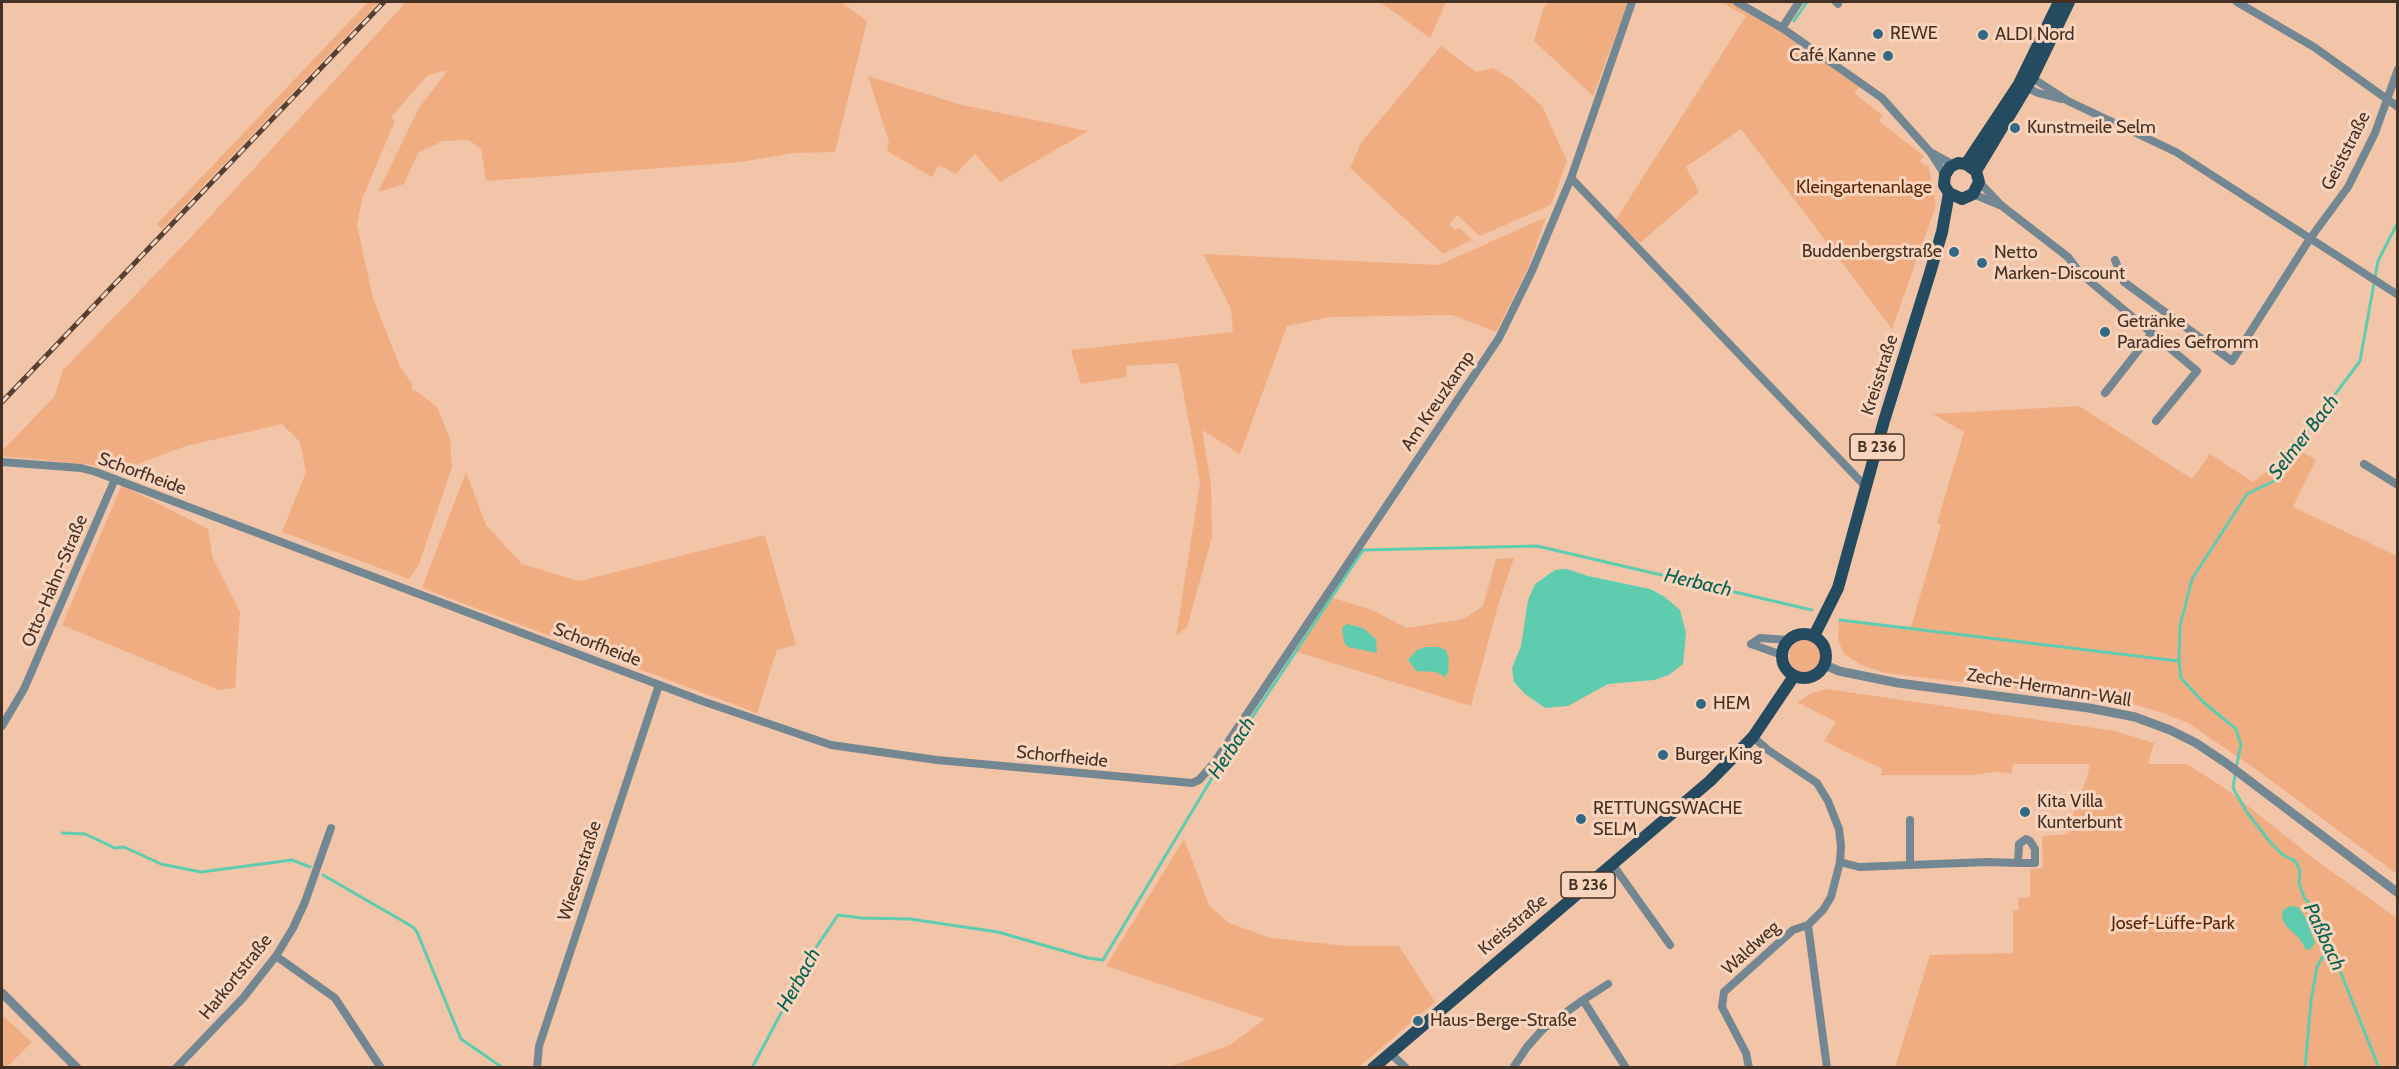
<!DOCTYPE html>
<html>
<head>
<meta charset="utf-8">
<style>
  body { margin:0 }
  #map { position:relative; width:2399px; height:1069px; overflow:hidden; background:#f3c5a8; font-family:Cabin,sans-serif }
  canvas { display:block }
  .frame { position:absolute; inset:0; border:3px solid #433125; pointer-events:none }
</style>
</head>
<body>
<div id="map">
<canvas width="2399" height="1069"></canvas>
<div class="frame"></div>
</div>
<script>
const ctx = document.querySelector('canvas').getContext('2d');
ctx.lineJoin = 'round';
function fillPath(path, color) { ctx.fillStyle = color; ctx.fill(path, 'evenodd'); }
const toPath = rows => new Path2D(rows.map(r => 'M' + r).join(''));
function stroke(path, color, width, dash) { ctx.strokeStyle = color; ctx.lineWidth = width; ctx.lineCap = dash ? 'butt' : 'round'; ctx.setLineDash(dash || []); ctx.stroke(path); }
function label(font, color, halo, rows, align = 'center') {
  ctx.font = font + ' Cabin,sans-serif'; ctx.lineWidth = 6; ctx.setLineDash([]); ctx.textBaseline = 'middle'; ctx.strokeStyle = halo; ctx.fillStyle = color; for (const [text, x, y, turn = 0] of rows) {
    ctx.save(); ctx.translate(x, y); ctx.rotate((+turn || 0) * Math.PI / 180); ctx.textAlign = isNaN(turn) ? turn : align; if (halo) ctx.strokeText(text, 0, 0); ctx.fillText(text, 0, 0); ctx.restore();
  }
}
const green = toPath([
  [368,2,379,2,162,229,157,224],
  [406,2,841,2,867,21,835,152,794,153,741,162,486,181,481,149,469,140,443,141,418,153,404,184,378,192,419,108,448,70,428,75,391,117,395,121,362,199,357,225,373,298,400,367,412,384,411,389,418,392,437,407,450,439,452,467,419,564,409,579,282,532,306,472,300,442,282,424,186,446,117,472,92,465,2,456,2,451,54,397,63,370,193,235],
  [1380,2,1446,2,1430,38],
  [1548,2,1628,2,1593,96,1534,41,1543,9],
  [1721,2,1731,2,1782,33,1859,87,1854,93,1883,116,1879,121,1924,156,1920,161,1926,166,1928,164,1936,206,1892,329,1741,129,1686,167,1699,192,1640,243,1615,221,1746,16],
  [1441,46,1476,72,1492,68,1512,79,1542,106,1567,161,1551,205,1480,236,1457,215,1449,225,1455,230,1459,227,1472,240,1443,254,1350,168,1361,143],
  [868,76,962,105,1088,131,1000,182,975,154,956,174,939,165,932,177,887,151,889,142],
  [1546,217,1528,268,1496,332,1452,315,1331,317,1287,326,1240,454,1202,430,1211,484,1212,537,1187,627,1176,636,1200,483,1178,363,1126,366,1127,377,1081,384,1071,350,1233,332,1231,309,1203,254,1439,265],
  [2079,406,2192,479,2210,454,2253,482,2296,448,2316,460,2293,507,2397,556,2397,874,2254,768,2188,723,2163,713,2126,702,1886,673,1861,665,1844,654,1838,640,1839,621,1910,630,1941,525,1937,524,1938,520,1964,432,1933,414],
  [466,472,486,525,522,564,579,581,765,535,796,645,777,650,757,713,422,588],
  [122,485,208,529,213,559,240,612,235,688,219,690,62,625],
  [1514,558,1498,605,1471,706,1297,652,1333,598,1370,609,1407,628,1464,619,1483,606,1496,559],
  '1789 656a17 17 0 1 1 34 0a17 17 0 1 1-34 0Z',
  [1827,689,2115,731,2154,743,2148,764,2187,764,2229,791,2317,861,2397,918,2397,1067,1895,1067,1930,955,2013,953,2013,910,2019,910,2018,898,2030,897,2030,869,2043,868,2042,836,2069,834,2070,822,2087,777,2090,764,2013,764,2012,773,1994,772,1973,775,1881,775,1882,769,1824,741,1836,722,1797,702,1812,693],
  [1184,839,1209,905,1229,923,1271,938,1347,946,1399,946,1435,1002,1359,1067,1169,1067,1230,1045,1265,1019,1106,966],
  [2,1015,32,1042,7,1067,2,1067]
]);
const water = toPath([
  [1567,569,1588,576,1650,589,1665,597,1680,610,1686,633,1683,664,1669,675,1654,680,1608,684,1568,706,1545,708,1525,694,1514,682,1512,668,1521,646,1528,600,1535,584,1555,570],
  [1347,624,1363,628,1376,639,1377,653,1348,647,1344,642,1342,628],
  [1424,647,1438,647,1446,650,1449,660,1448,672,1445,677,1436,672,1416,671,1408,660,1417,650],
  [2290,906,2298,907,2306,918,2315,943,2311,949,2306,950,2300,939,2286,926,2282,918,2283,910]
]);
const stream = toPath([
  [1794,21,1807,2],
  [1840,620,2178,661],
  [2236,768,2241,745,2236,729,2202,701,2181,678,2179,661,2180,626,2192,579,2247,494,2276,480,2298,444,2360,361,2378,261,2398,222],
  [2235,774,2233,788,2246,811,2270,842,2283,855,2295,861,2300,871,2299,883,2304,897,2318,916,2379,1068],
  [62,833,85,834,115,848,124,847,161,864,201,872,292,860,310,867],
  [323,875,413,927,417,932,461,1039,503,1068],
  [752,1068,815,949,838,915,862,918,910,919,998,932,1088,958,1103,960,1212,778,1363,550,1537,546,1812,610],
  [2305,1068,2311,1001,2317,967,2328,947]
]);
const minor = toPath([
  [1737,2,1782,28,1882,98,1931,153,1945,175],
  [1836,2,1838,4],
  [2237,2,2314,47,2398,107],
  [1782,28,1799,2],
  [2031,77,2068,101,2176,152,2398,295],
  [2024,86,2038,93,2061,99],
  [1932,153,1954,165],
  [1571,178,1866,487],
  [1973,194,2002,206,1979,182],
  [2002,206,2068,257,2080,273,2197,371,2156,421],
  [2115,260,2124,282,2232,361,2309,240,2348,187,2375,133,2398,69],
  [2105,393,2152,333],
  [2,462,81,468,96,472,702,701,831,745,937,760,1192,783,1199,780,1214,763,1499,338,1532,271,1571,178,1632,2],
  [2364,464,2398,485],
  [1751,644,1760,638,1789,640],
  [1751,644,1782,655],
  [2,726,24,689,115,479],
  [1910,820,1910,865],
  [1840,862,1859,867,1987,862,2018,863,2035,863,2035,849,2030,841,2026,839,2019,844,2018,863],
  [1613,865,1670,945],
  [1808,925,1827,1068],
  [276,956,335,998,381,1068],
  [1583,1000,1608,984],
  [1389,1052,1406,1068],
  [176,1068,243,998,276,956,293,928,305,902,331,828],
  [537,1068,539,1046,659,685],
  [1513,1068,1527,1047,1543,1029,1583,1000,1626,1068],
  [1749,1068,1746,1053,1722,1007,1724,992,1793,930,1808,925,1823,910,1831,897,1840,862,1841,846,1839,829,1828,801,1817,783,1768,750,1753,737]
]);
const tertiary = toPath([
  [1825,665,1839,671,1898,683,2089,708,2135,717,2170,730,2196,743,2226,763,2398,893],
  [2,993,77,1068]
]);
const primary = toPath([
  [1966,164,2019,84,2059,2],
  [1976,171,2032,78,2069,2],
  '1782 656a22 22 0 1 1 44 0a22 22 0 1 1-44 0Z',
  [1814,636,1838,588,1884,421,1930,273,1942,232,1949,193,1944,185,1945,175,1950,167,1958,163,1966,164,1976,171,1979,182,1973,194,1962,199,1949,193],
  [1373,1068,1710,781,1753,737,1794,676]
]);
const rail = toPath([
  [2,402,384,2]
]);
const markers = [
  [1878,34,6,"#346985"],
  [1983,35,6,"#346985"],
  [1888,56,6,"#346985"],
  [2015,128,6,"#346985"],
  [1954,252,6,"#346985"],
  [1982,263,6,"#346985"],
  [2105,332,6,"#346985"],
  [1701,704,6,"#346985"],
  [1663,755,6,"#346985"],
  [2025,812,6,"#346985"],
  [1581,819,6,"#346985"],
  [1418,1021,6,"#346985"]
];
const shields = [
  [1877,447,54],
  [1588,885,54]
];
const shieldNames = [
  ["B 236",1877,447],
  ["B 236",1588,885]
];
const poiNames = [
  ["REWE",1890,34],
  ["ALDI Nord",1995,35],
  ["Café Kanne",1876,56,"right"],
  ["Kunstmeile Selm",2027,128],
  ["Buddenbergstraße",1942,252,"right"],
  ["Netto",1994,253],
  ["Marken-Discount",1994,274],
  ["Getränke",2117,322],
  ["Paradies Gefromm",2117,343],
  ["HEM",1713,704],
  ["Burger King",1675,755],
  ["Kita Villa",2037,802],
  ["Kunterbunt",2037,823],
  ["RETTUNGSWACHE",1593,809],
  ["SELM",1593,830],
  ["Haus-Berge-Straße",1430,1021]
];
const streetNames = [
  ["Geiststraße",2346,151,-63],
  ["Kreisstraße",1880,375,-72],
  ["Am Kreuzkamp",1438,401,-56],
  ["Schorfheide",142,474,20],
  ["Otto-Hahn-Straße",55,581,-67],
  ["Schorfheide",597,645,21],
  ["Zeche-Hermann-Wall",2049,688,9],
  ["Schorfheide",1062,757,6],
  ["Wiesenstraße",580,871,-72],
  ["Kreisstraße",1513,925,-40],
  ["Waldweg",1751,948,-42],
  ["Harkortstraße",236,977,-51]
];
const parkNames = [
  ["Kleingartenanlage",1864,188],
  ["Josef-Lüffe-Park",2173,924]
];
const waterNames = [
  ["Selmer Bach",2304,437,-52],
  ["Herbach",1698,583,13],
  ["Herbach",1232,748,-57],
  ["Paßbach",2324,937,65],
  ["Herbach",799,980,-61]
];
fillPath(green, '#f1ad82');
fillPath(water, '#5dccaf');
stroke(stream, '#5dccaf', 3);
stroke(minor, '#728792', 8);
stroke(tertiary, '#728792', 9);
stroke(primary, '#244b5f', 12);
stroke(rail, '#554033', 5);
stroke(rail, '#fad4bd', 3, [9]);
for (const [x, y, r, color] of markers) { const dot = new Path2D(); dot.arc(x, y, r, 0, 2 * Math.PI); ctx.fillStyle = color; ctx.fill(dot); stroke(dot, '#fad4bd', 2); }
for (const [x, y, w] of shields) { const box = new Path2D(); box.roundRect(x - w / 2, y - 13, w, 26, 4.5); ctx.fillStyle = '#fad4bd'; ctx.fill(box); stroke(box, '#433125', 1.5); }
label('bold 16px', '#433125', null, shieldNames);
label('18px', '#433125', '#fad4bd', poiNames, 'left');
label('18px', '#433125', '#fad4bd', streetNames);
label('18px', '#562700', '#fad4bd', parkNames);
label('italic 20px', '#066552', '#fad4bd', waterNames);
</script>
</body>
</html>
